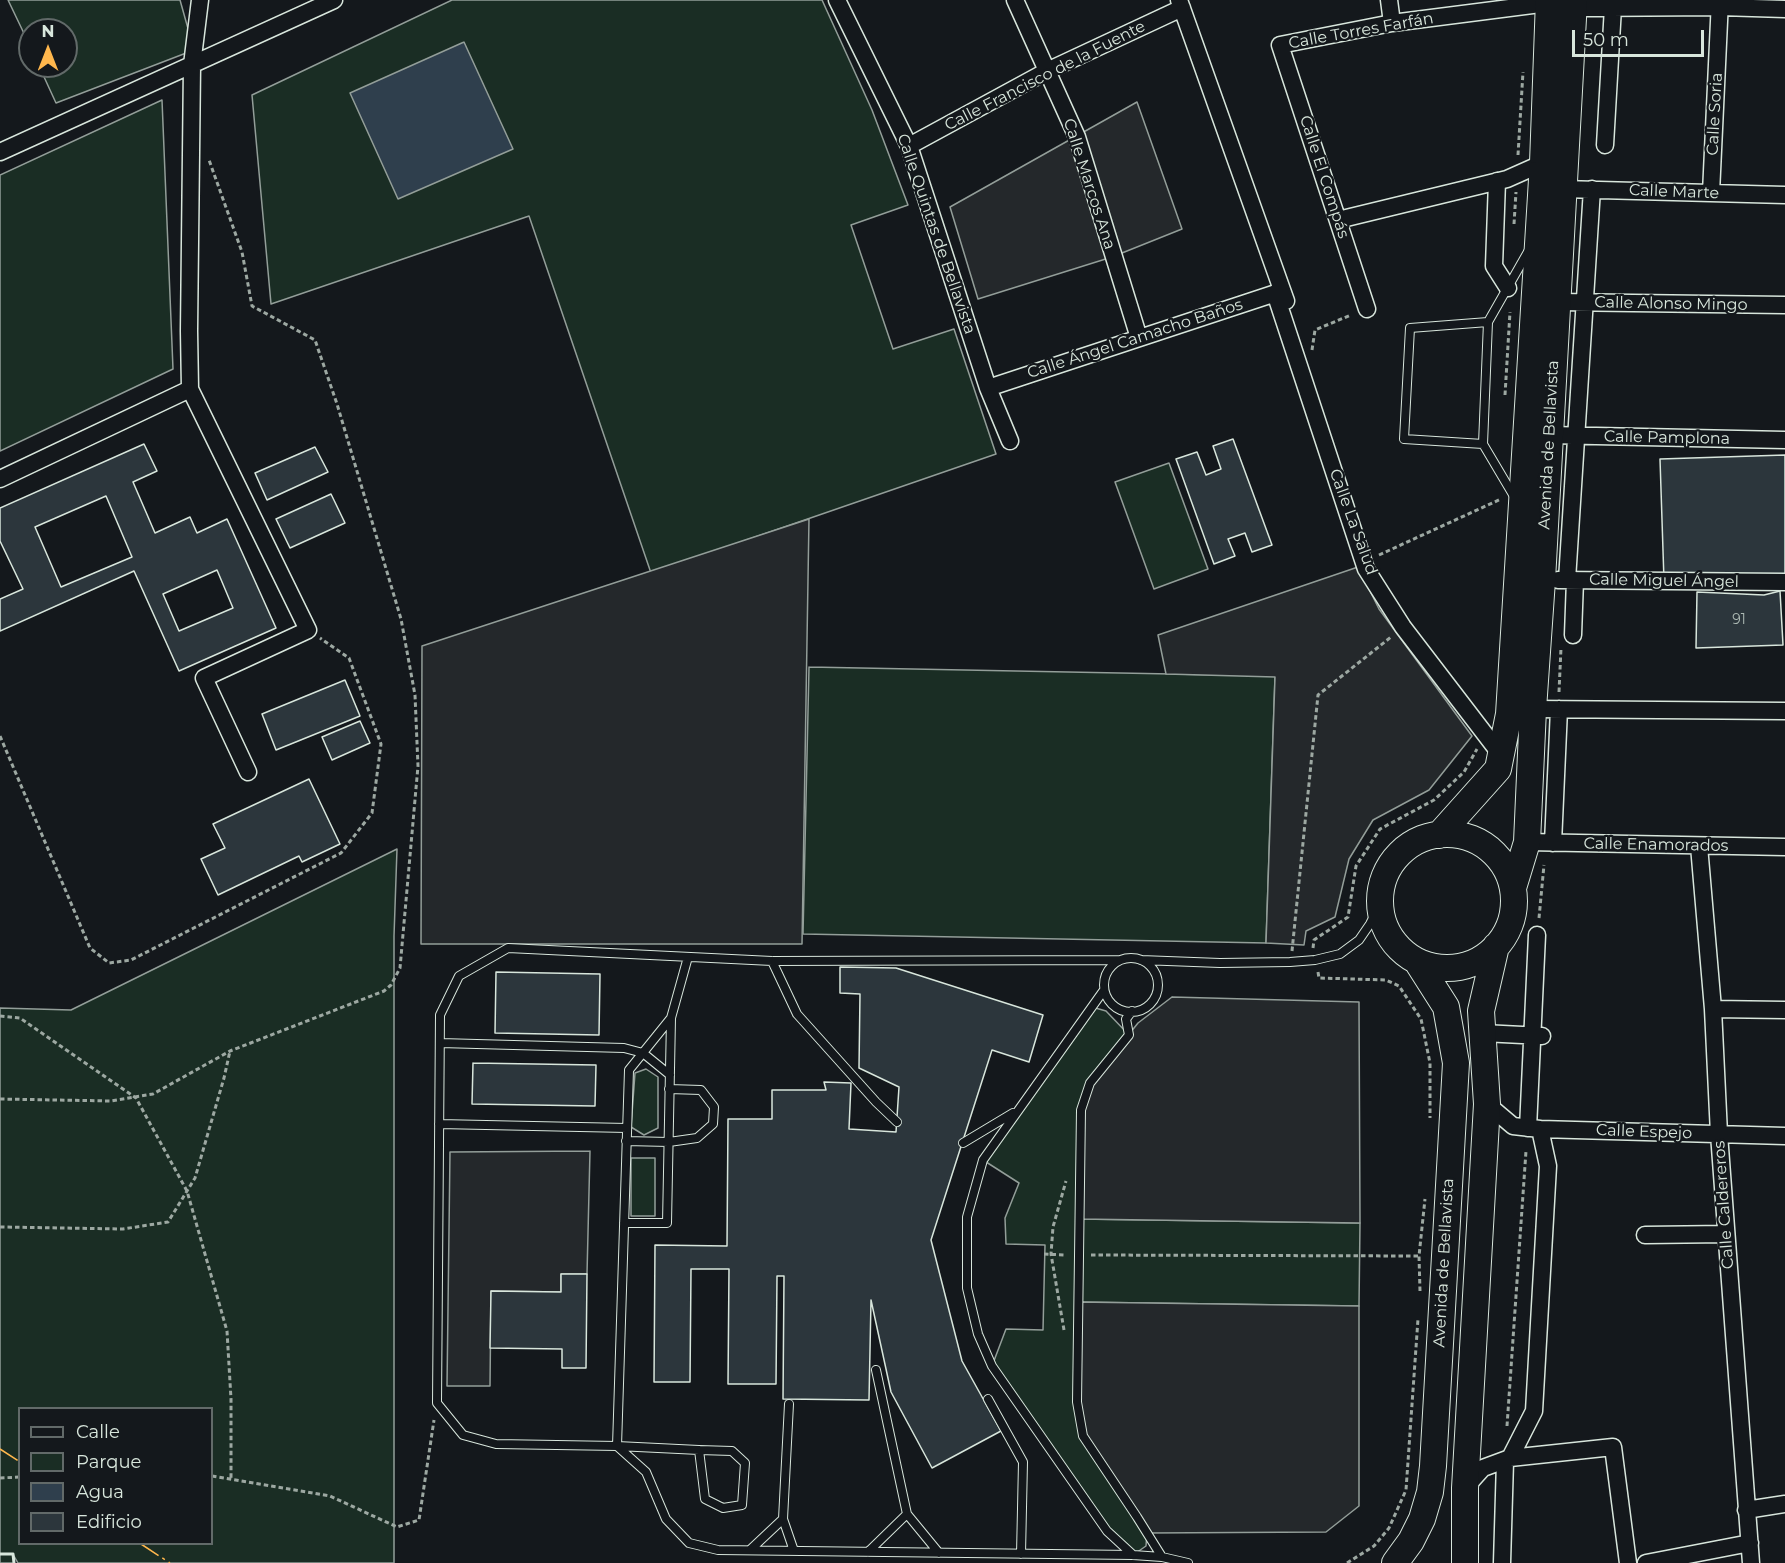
<!DOCTYPE html>
<html>
<head>
<meta charset="utf-8">
<style>
  body { margin:0 }
  #map { position:relative; width:1785px; height:1563px; overflow:hidden; background:#14181c; font-family:Montserrat,sans-serif }
  canvas { display:block }
  .legend { position:absolute; left:18px; top:1407px; width:195px; height:138px; box-sizing:border-box; background:#14181c; border:2px solid #626a69; margin:0; padding:8px 10px; list-style:none; font-size:18px; color:#d8e6dc }
  .legend li { display:flex; align-items:center; gap:12px; height:30px }
  .legend b { width:30px; border:2px solid #626a69 }
  .north { position:absolute; left:18px; top:18px; width:60px; height:60px; box-sizing:border-box; background:#14181c; border:2px solid #626a69; border-radius:50%; rotate:0deg; font-size:16px; font-weight:700; line-height:24px; text-align:center; color:#d8e6dc }
  .north::after { content:''; display:block; margin:auto; width:21px; height:27px; background:#ffb74d; clip-path:polygon(50% 0,100% 100%,50% 72%,0 100%) }
  .scale { position:absolute; left:1572px; top:30px; width:132px; height:27px; box-sizing:border-box; border:3px solid #d8e6dc; border-top:0; padding-left:8px; font-size:18px; line-height:21px; white-space:nowrap; color:#d8e6dc; -webkit-text-stroke:4px #14181c; paint-order:stroke }
</style>
</head>
<body>
<div id="map">
<canvas width="1785" height="1563"></canvas>
<ul class="legend">
<li><b style="height:8px;background:#14181c"></b>Calle</li>
<li><b style="height:16px;background:#1a2d24"></b>Parque</li>
<li><b style="height:16px;background:#2f3f4d"></b>Agua</li>
<li><b style="height:16px;background:#2c363c"></b>Edificio</li>
</ul>
<div class="north">N</div>
<div class="scale">50 m</div>
</div>
<script>
const ctx = document.querySelector('canvas').getContext('2d');
ctx.lineJoin = 'round';
function fillPath(path, color) { ctx.fillStyle = color; ctx.fill(path, 'evenodd'); }
const toPath = rows => new Path2D(rows.map(r => 'M' + r).join(''));
function stroke(path, color, width, dash) { ctx.strokeStyle = color; ctx.lineWidth = width; ctx.lineCap = dash ? 'butt' : 'round'; ctx.setLineDash(dash || []); ctx.stroke(path); }
function label(font, color, halo, rows, align = 'center') {
  ctx.font = font + ' Montserrat,sans-serif'; ctx.lineWidth = 4.5; ctx.setLineDash([]); ctx.textBaseline = 'middle'; ctx.strokeStyle = halo; ctx.fillStyle = color; for (const [text, x, y, turn = 0] of rows) {
    ctx.save(); ctx.translate(x, y); ctx.rotate((+turn || 0) * Math.PI / 180); ctx.textAlign = isNaN(turn) ? turn : align; if (halo) ctx.strokeText(text, 0, 0); ctx.fillText(text, 0, 0); ctx.restore();
  }
}
const green = toPath([
  [8,0,180,0,194,50,56,103,39,66,66,66,66,30,30,30,30,46,8,0],
  [452,0,822,0,872,110,908,205,851,225,893,349,954,329,996,454,651,573,529,216,271,304,252,95,452,0],
  [162,100,173,369,0,451,0,175,162,100],
  [1169,463,1208,569,1154,589,1115,482,1169,463],
  [809,667,1275,676,1266,943,803,934,809,667],
  [397,849,394,936,394,1563,18,1563,14,1556,14,1563,0,1563,0,1008,71,1010,397,849],
  [20,1408,212,1408,212,1544,20,1544,20,1408],
  [1092,1007,1106,1011,1129,1035,1078,1219,1360,1223,1359,1306,1077,1302,1147,1533,1146,1546,1133,1555,1107,1531,992,1366,1006,1329,1043,1330,1045,1245,1006,1244,1005,1218,1019,1183,983,1160,1092,1007],
  [646,1069,658,1077,658,1128,644,1135,631,1127,635,1073,646,1069],
  [631,1158,655,1158,655,1216,631,1216,631,1158]
]);
const parking = toPath([
  [1137,102,1182,229,1112,257,978,299,950,207,1137,102],
  [809,519,802,944,421,944,422,646,809,519],
  [1358,567,1379,609,1472,736,1429,790,1373,820,1349,859,1335,917,1306,931,1304,945,1266,943,1275,677,1166,674,1158,635,1358,567],
  [1172,997,1359,1002,1360,1223,1078,1219,1081,1110,1090,1083,1138,1023,1172,997],
  [590,1151,587,1274,561,1274,561,1292,491,1291,490,1386,447,1386,450,1152,590,1151],
  [1077,1302,1359,1306,1359,1506,1326,1532,1147,1533,1083,1436,1077,1345,1077,1302]
]);
const water = toPath([
  [464,42,513,149,398,199,350,93,464,42]
]);
const building = toPath([
  [1233,439,1272,545,1252,552,1245,533,1228,539,1235,556,1214,564,1176,459,1197,452,1206,475,1221,469,1213,446,1233,439],
  [144,444,157,471,133,482,155,533,190,517,197,533,227,519,276,628,179,671,134,571,0,631,0,599,23,589,0,541,0,508,144,444],
  [106,496,132,557,61,587,35,527,106,496],
  [217,570,233,608,179,631,163,594,217,570],
  [315,447,328,472,267,500,255,473,315,447],
  [1785,455,1785,582,1664,581,1660,459,1785,455],
  [331,494,345,523,290,548,276,519,331,494],
  [1780,591,1783,645,1696,648,1697,592,1764,595,1780,591],
  [345,680,360,716,276,750,262,714,345,680],
  [360,721,370,743,332,760,322,737,360,721],
  [309,779,340,844,302,862,299,856,218,895,201,859,225,848,213,824,309,779],
  [840,967,896,968,1043,1015,1029,1062,992,1050,931,1240,962,1361,1001,1431,932,1468,891,1392,871,1300,869,1400,783,1399,784,1276,777,1276,776,1384,728,1384,729,1269,691,1269,690,1382,654,1382,655,1245,727,1246,728,1119,772,1119,772,1090,826,1090,824,1082,851,1083,849,1129,896,1132,899,1087,859,1068,860,994,840,993,840,967],
  [496,972,600,974,599,1035,495,1033,496,972],
  [473,1063,596,1065,595,1106,472,1104,473,1063],
  [561,1274,587,1274,586,1368,562,1368,562,1349,490,1348,491,1291,561,1292,561,1274]
]);
const path = toPath([
  [1518,155,1523,72],
  [1514,224,1516,192],
  [1312,350,1315,330,1351,315],
  [1505,395,1510,312],
  [1379,555,1501,499],
  [1559,692,1561,648],
  [0,736,90,948,109,963,131,960,341,853,372,813,381,744,349,658,320,638],
  [1539,918,1544,865],
  [1313,948,1314,940,1348,917,1356,866,1380,829,1434,800,1464,772,1477,749],
  [1292,951,1318,695,1391,637],
  [1318,972,1319,978,1386,980,1399,986,1421,1019,1430,1063,1430,1118],
  [0,1016,20,1018,136,1098,187,1191,227,1331,231,1399,231,1479],
  [0,1099,111,1101,153,1094,230,1051,384,991,391,985,400,968,418,766,415,695,401,619,337,404,315,340,252,306,242,252,209,160],
  [0,1227,123,1229,168,1222,195,1178,224,1078,230,1051],
  [1044,1254,1066,1255],
  [1091,1255,1419,1256],
  [1420,1291,1419,1256,1425,1199],
  [1064,1330,1051,1254,1053,1227,1066,1181],
  [1507,1426,1526,1151],
  [212,1476,330,1496,397,1527,419,1520,434,1420],
  [0,1478,20,1477],
  [1347,1563,1374,1546,1389,1528,1406,1490,1418,1319]
]);
const lane = toPath([
  [1488,322,1483,444,1515,498],
  [1483,444,1404,439,1410,328,1488,322,1529,250],
  '1104 985a27 27 0 1 1 54 0a27 27 0 1 1-54 0Z',
  [1141,960,1220,963,1290,962,1315,960,1340,954,1359,940,1370,924,1380,904],
  [772,961,797,1014,876,1102,897,1122],
  [1104,990,983,1160,967,1217,967,1288,978,1334,992,1366,1107,1531,1133,1555],
  [1132,1011,1126,1019,1129,1035,1090,1083,1081,1110,1077,1402,1083,1436,1137,1517,1162,1557],
  [671,1018,629,1070,617,1446,646,1472,666,1519,689,1543,718,1550,1133,1555,1162,1557,1188,1563],
  [440,1043,624,1048,643,1053,670,1075],
  [439,1124,627,1128],
  [626,1141,669,1142,697,1138,713,1124,714,1107,701,1090,669,1089],
  [963,1143,1013,1113],
  [624,1223,667,1223,671,1018,688,957],
  [988,1399,1023,1462,1021,1554],
  [699,1450,705,1499,723,1508,742,1505,745,1463,732,1451,699,1450,617,1446,496,1444,463,1435,437,1403,440,1015,459,976,508,948,772,961,1120,960],
  [907,1514,939,1553],
  [783,1519,794,1551],
  [750,1550,783,1519,789,1404],
  [868,1552,907,1514,876,1370]
]);
const street = toPath([
  [200,0,192,65,189,331,190,389,308,630,204,678,248,772],
  [837,0,909,146,988,388,1010,441],
  [1015,0,1077,137,1139,338],
  [1179,0,1286,301],
  [1389,0,1392,23],
  [1574,8,1720,7,1785,9],
  [1605,145,1613,7],
  [909,146,1047,71,1182,8],
  [0,152,334,0],
  [1497,181,1494,266,1508,288],
  [1562,189,1785,195],
  [1711,193,1720,0],
  [1338,220,1507,179,1543,163],
  [1275,293,1366,569,1403,627,1501,755],
  [1557,302,1785,305],
  [1367,309,1280,45,1392,23,1548,3],
  [988,388,1282,291],
  [1549,435,1785,440],
  [0,479,190,389],
  [1558,580,1785,582],
  [1567,580,1592,189],
  [1573,635,1575,580],
  [1533,709,1785,711],
  [1527,842,1785,847],
  [1553,843,1559,709],
  [1699,846,1713,1009,1719,1134,1751,1563],
  [1713,1009,1785,1010],
  [1483,1033,1542,1036],
  [1528,1128,1537,935],
  [1540,1129,1785,1136],
  [1645,1235,1726,1234],
  [1510,1458,1613,1447,1628,1563],
  [1465,1488,1483,1468,1510,1458,1534,1411,1548,1166,1540,1129,1513,1126,1487,1104],
  [1746,1510,1785,1504],
  [1502,1563,1505,1461],
  [1646,1563,1750,1543]
]);
const primary = toPath([
  '1380 901a67 67 0 1 1 134 0a67 67 0 1 1-134 0Z',
  [1439,835,1498,769,1509,714,1543,163,1549,0],
  [1513,888,1527,842,1533,709,1542,580,1574,0],
  [1395,1563,1411,1541,1422,1519,1430,1492,1433,1466,1456,1063,1446,1007,1418,963],
  [1465,1563,1465,1488,1487,1104,1481,1011,1496,946]
]);
const wall = toPath([
  [0,1554,13,1554,14,1563]
]);
const power = toPath([
  [0,1449,20,1462],
  [141,1544,170,1563]
]);
const numberNames = [
  ["91",1739,620]
];
const streetNames = [
  ["Calle Torres Farfán",1361,31,-10],
  ["Calle Francisco de la Fuente",1045,76,-27],
  ["Calle Soria",1715,114,-87],
  ["Calle El Compás",1324,177,72],
  ["Calle Marcos Ana",1089,184,72],
  ["Calle Marte",1674,192,2],
  ["Calle Quintas de Bellavista",936,234,71],
  ["Calle Alonso Mingo",1671,304,1],
  ["Calle Ángel Camacho Baños",1135,339,-18],
  ["Calle Pamplona",1667,438,1],
  ["Avenida de Bellavista",1549,445,-87],
  ["Calle La Salud",1353,522,70],
  ["Calle Miguel Ángel",1664,581,1],
  ["Calle Enamorados",1656,845,1],
  ["Calle Espejo",1644,1132,2],
  ["Calle Caldereros",1724,1205,-94],
  ["Avenida de Bellavista",1444,1263,-87]
];
fillPath(green, '#1a2d24');
stroke(green, '#939e99', 1.5);
fillPath(parking, '#24282b');
stroke(parking, '#939e99', 1.5);
fillPath(water, '#2f3f4d');
stroke(water, '#939e99', 1.5);
fillPath(building, '#2c363c');
stroke(building, '#d8e6dc', 1.5);
stroke(lane, '#d8e6dc', 10);
stroke(street, '#d8e6dc', 19);
stroke(primary, '#d8e6dc', 28);
stroke(path, '#9da8a2', 3, [4.5, 3]);
stroke(lane, '#14181c', 8);
stroke(street, '#14181c', 16);
stroke(primary, '#14181c', 26);
stroke(wall, '#d8e6dc', 3);
stroke(power, '#ffb74d', 1.5, [21, 4.5, 3, 4.5]);
label('14px', '#adbab4', null, numberNames);
label('16px', '#d8e6dc', '#14181c', streetNames);
</script>
</body>
</html>
